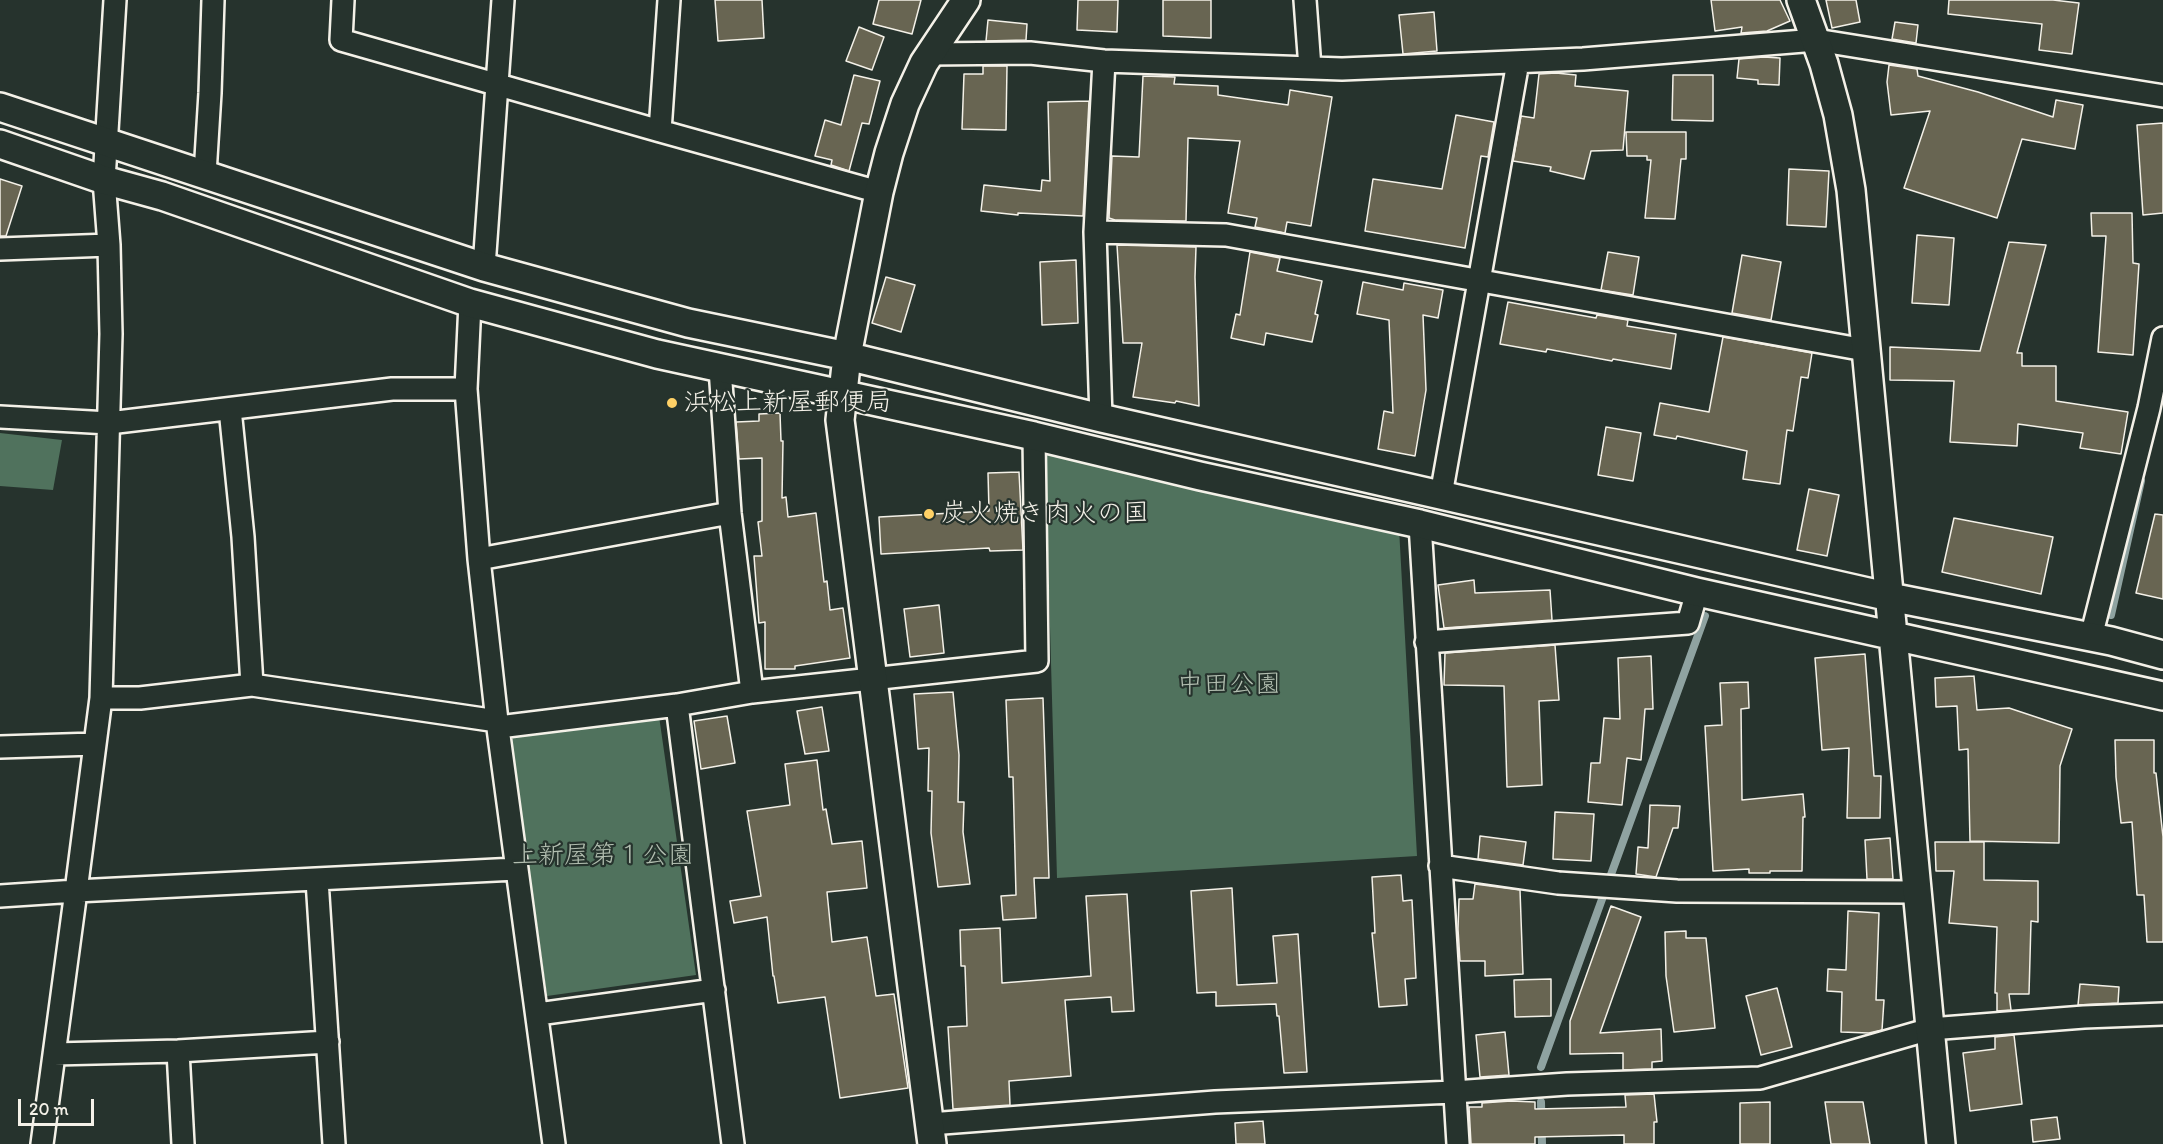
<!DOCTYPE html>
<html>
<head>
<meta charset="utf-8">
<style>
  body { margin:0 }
  #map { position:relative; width:2163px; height:1144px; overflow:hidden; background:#26332d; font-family:Itim,sans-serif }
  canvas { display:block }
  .scale { position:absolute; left:18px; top:1099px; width:76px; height:27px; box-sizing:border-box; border:3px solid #f4f1e8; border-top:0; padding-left:8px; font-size:18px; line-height:21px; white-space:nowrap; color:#f4f1e8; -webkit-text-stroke:4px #26332d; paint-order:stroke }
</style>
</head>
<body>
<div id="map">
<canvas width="2163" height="1144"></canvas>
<div class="scale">20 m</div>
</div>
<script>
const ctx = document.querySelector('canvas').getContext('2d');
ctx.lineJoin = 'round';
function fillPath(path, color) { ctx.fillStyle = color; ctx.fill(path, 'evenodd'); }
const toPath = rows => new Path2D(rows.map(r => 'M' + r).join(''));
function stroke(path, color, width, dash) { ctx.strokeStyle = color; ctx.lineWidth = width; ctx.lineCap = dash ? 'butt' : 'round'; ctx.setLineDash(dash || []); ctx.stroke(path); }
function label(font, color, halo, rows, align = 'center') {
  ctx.font = font + ' Itim,"Klee One",sans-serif'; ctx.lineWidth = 4.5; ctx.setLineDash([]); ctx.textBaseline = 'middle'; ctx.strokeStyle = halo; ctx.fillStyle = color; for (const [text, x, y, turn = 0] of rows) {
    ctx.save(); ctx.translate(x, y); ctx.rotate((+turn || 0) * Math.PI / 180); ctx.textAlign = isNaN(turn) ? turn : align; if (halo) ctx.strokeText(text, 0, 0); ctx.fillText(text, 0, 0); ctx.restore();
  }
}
const green = toPath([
  [0,433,62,440,53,490,0,486],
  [1045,447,1399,528,1417,856,1057,878],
  [659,716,696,975,547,996,511,738]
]);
const stream = toPath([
  [2111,615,2141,481],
  [1541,1067,1705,616],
  [1541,1102,1542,1144]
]);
const building = toPath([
  [715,0,762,0,764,38,718,41,715,0],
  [879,0,921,0,912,34,873,24,879,0],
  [1078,0,1118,0,1117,32,1077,30,1078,0],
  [1163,0,1211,0,1211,38,1163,36,1163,0],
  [1711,0,1780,0,1790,21,1767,31,1741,33,1742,27,1715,31,1711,0],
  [1826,0,1856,0,1860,22,1832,28,1826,0],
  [1949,0,2053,0,2079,3,2072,54,2039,50,2042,24,1948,14,1949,0],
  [1434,12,1437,51,1403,54,1399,15,1434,12],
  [988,20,1027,24,1026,40,986,41,988,20],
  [1895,22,1918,25,1916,43,1892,39,1895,22],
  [859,27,884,37,872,70,846,61,859,27],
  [1764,57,1780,58,1779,85,1758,84,1758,80,1737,78,1739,59,1764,57],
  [1889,65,1917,69,1918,76,1978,92,2053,117,2056,100,2083,105,2075,149,2022,139,1997,218,1904,188,1930,111,1891,115,1887,82,1889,65],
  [983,66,1007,66,1006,130,962,129,964,74,983,74,983,66],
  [1556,73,1576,75,1575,86,1628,91,1623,150,1591,151,1584,179,1550,171,1551,167,1513,161,1521,116,1534,118,1539,74,1556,73],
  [854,75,880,81,869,124,862,123,849,171,831,165,832,160,815,156,825,120,841,125,854,75],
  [1673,75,1713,75,1713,121,1672,120,1673,75],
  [1143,76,1175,77,1174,84,1218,86,1218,95,1288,105,1290,90,1332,97,1311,226,1287,222,1285,233,1255,227,1257,218,1228,213,1240,141,1188,138,1186,221,1115,220,1109,218,1112,156,1139,157,1143,76],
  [1089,101,1083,216,1018,213,1018,215,981,211,984,185,1041,191,1042,180,1050,181,1048,102,1089,101],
  [1456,115,1494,122,1488,157,1481,156,1465,248,1365,231,1373,179,1442,189,1456,115],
  [2163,123,2163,213,2143,215,2137,125,2163,123],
  [1626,132,1686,132,1686,159,1681,159,1675,219,1645,218,1651,160,1647,160,1647,156,1627,156,1626,132],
  [1789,169,1829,171,1826,227,1787,225,1789,169],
  [0,179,22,186,6,236,0,236,0,179],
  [2091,213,2132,213,2133,263,2139,264,2133,355,2098,352,2106,236,2092,236,2091,213],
  [1917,235,1954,238,1949,305,1912,303,1917,235],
  [2009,242,2046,245,2017,353,2022,353,2022,366,2056,366,2056,401,2128,412,2121,454,2080,448,2083,433,2018,424,2017,446,1950,442,1954,381,1890,380,1890,347,1980,351,2009,242],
  [1117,245,1196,247,1195,277,1199,406,1176,401,1175,403,1133,397,1142,343,1123,343,1117,245],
  [1250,252,1280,258,1277,271,1322,281,1315,314,1318,315,1312,342,1266,333,1264,345,1231,338,1236,314,1240,315,1250,252],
  [1608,252,1639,257,1633,295,1601,290,1608,252],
  [1742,255,1781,262,1771,320,1732,313,1742,255],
  [1076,260,1078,323,1042,325,1040,262,1076,260],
  [886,277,915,285,901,332,872,323,886,277],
  [1363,282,1403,290,1404,283,1443,290,1438,318,1423,315,1426,390,1415,456,1378,449,1384,411,1393,413,1389,320,1357,314,1363,282],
  [1508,302,1596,318,1597,315,1628,320,1627,326,1676,334,1671,369,1613,359,1612,361,1547,349,1546,352,1500,344,1508,302],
  [1723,337,1812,353,1808,378,1801,377,1793,431,1787,430,1780,484,1743,479,1747,451,1677,436,1676,439,1654,435,1660,403,1709,412,1723,337],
  [780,413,781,441,783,441,782,498,786,497,788,517,816,513,824,582,827,581,830,610,843,608,850,658,795,666,795,669,765,669,765,622,759,623,754,556,762,556,758,522,762,521,762,458,739,459,736,422,759,421,759,414,780,413],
  [1606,427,1641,433,1633,481,1598,475,1606,427],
  [1019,472,1023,550,990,551,989,548,881,554,879,517,989,511,988,473,1019,472],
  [1809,489,1839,495,1827,556,1797,550,1809,489],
  [2155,514,2163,515,2163,599,2136,593,2155,514],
  [1954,518,2053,537,2041,594,1942,572,1954,518],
  [1474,580,1475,593,1550,590,1552,620,1444,628,1438,585,1474,580],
  [939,605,944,653,910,657,904,609,939,605],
  [1555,645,1559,700,1539,701,1542,785,1507,787,1504,686,1444,685,1445,653,1555,645],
  [1865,654,1874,776,1881,776,1880,818,1847,818,1849,748,1822,750,1815,658,1865,654],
  [1651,656,1653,709,1645,709,1641,760,1627,758,1622,805,1588,802,1591,763,1600,763,1604,718,1620,719,1618,658,1651,656],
  [1974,676,1977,710,2009,708,2072,729,2060,766,2059,843,1970,841,1968,749,1959,750,1957,706,1936,707,1935,678,1974,676],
  [1748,682,1749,708,1741,709,1742,800,1803,794,1805,817,1803,817,1802,871,1770,871,1770,873,1749,873,1749,869,1713,871,1705,726,1722,725,1720,683,1748,682],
  [953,692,959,755,958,802,964,802,963,832,970,884,938,887,931,833,932,791,928,791,929,748,918,749,914,694,953,692],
  [1043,698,1049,878,1034,878,1036,918,1003,920,1001,896,1016,895,1013,777,1009,777,1006,700,1043,698],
  [822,707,829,751,805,754,797,711,822,707],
  [727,716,735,763,701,769,694,721,727,716],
  [2115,740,2154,740,2154,773,2156,773,2163,837,2163,942,2147,942,2144,895,2137,895,2132,822,2121,823,2116,777,2115,740],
  [817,760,823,810,826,809,832,844,862,841,867,888,827,892,832,942,867,937,876,996,894,994,908,1088,840,1098,825,997,778,1003,774,976,773,976,767,917,734,923,730,901,761,896,747,811,790,805,785,764,817,760],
  [1650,805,1680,806,1678,828,1673,828,1656,877,1636,874,1638,847,1648,848,1650,805],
  [1555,812,1594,814,1591,861,1553,859,1555,812],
  [1480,836,1526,842,1523,865,1478,859,1480,836],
  [1890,838,1893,879,1867,879,1865,840,1890,838],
  [1935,842,1984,842,1984,880,2038,881,2038,922,2031,921,2029,994,2009,994,2011,1010,1997,1011,1997,993,1995,993,1997,927,1949,923,1954,871,1936,871,1935,842],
  [1401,875,1403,901,1412,900,1416,978,1405,979,1407,1005,1379,1007,1372,933,1375,933,1372,877,1401,875],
  [1475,884,1520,890,1523,974,1485,976,1485,961,1460,961,1458,929,1459,899,1473,899,1475,884],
  [1232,888,1237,985,1277,983,1273,936,1298,934,1307,1072,1284,1073,1279,1016,1277,1016,1276,1004,1216,1006,1216,992,1197,993,1191,891,1232,888],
  [1127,894,1134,1011,1112,1012,1111,997,1065,1000,1071,1076,1009,1081,1010,1105,953,1109,948,1027,967,1026,965,966,961,966,960,930,1000,928,1002,983,1091,976,1086,896,1127,894],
  [1611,906,1641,917,1600,1033,1661,1029,1662,1061,1652,1062,1652,1069,1623,1070,1623,1053,1570,1054,1570,1021,1611,906],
  [1848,911,1879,913,1876,1000,1884,1000,1882,1030,1869,1033,1841,1032,1842,992,1827,991,1828,969,1846,970,1848,911],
  [1686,931,1686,938,1706,938,1715,1028,1674,1032,1666,976,1665,932,1686,931],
  [1551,979,1551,1016,1515,1017,1514,980,1551,979],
  [2080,984,2119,987,2118,1003,2078,1005,2080,984],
  [1777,988,1792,1047,1761,1055,1746,996,1777,988],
  [1505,1032,1509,1075,1480,1077,1476,1035,1505,1032],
  [2014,1035,2022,1104,1970,1111,1963,1053,1995,1049,1995,1037,2014,1035],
  [1654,1094,1657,1122,1654,1122,1654,1144,1624,1144,1624,1135,1535,1137,1535,1144,1471,1144,1469,1107,1482,1107,1482,1103,1511,1101,1535,1102,1535,1109,1626,1107,1625,1095,1654,1094],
  [1770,1102,1770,1144,1740,1144,1740,1103,1770,1102],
  [1825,1102,1863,1102,1870,1144,1831,1144,1825,1102],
  [2057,1117,2060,1139,2033,1142,2031,1120,2057,1117],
  [1263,1121,1265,1144,1236,1144,1235,1123,1263,1121]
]);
const minor = toPath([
  [343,0,341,40,660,131],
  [669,0,660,131,879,192],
  [1305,0,1310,68],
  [928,54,1030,53,1104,61,1342,69,1583,59,1816,40,2163,96],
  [205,174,210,93,213,0],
  [1095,232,1226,235,1865,350],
  [0,249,109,245],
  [484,267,503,0],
  [720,368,730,513,752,692],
  [466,389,479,559,497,721,554,1144],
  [230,409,243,537,252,685],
  [0,417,109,423,392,389,466,389,470,303],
  [1101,418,1095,232,1104,61],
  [1441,495,1518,62],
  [1420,524,1458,1144],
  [479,559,730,513],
  [2091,637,2149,408,2163,338],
  [1426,642,1688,623,1697,592],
  [101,698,140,698,252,685,497,721],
  [677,705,733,1144],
  [499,727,677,705,752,692,1037,661,1034,436],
  [0,747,94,744],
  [1440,866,1558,883,1677,891,1917,892],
  [317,880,334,1144],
  [0,896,76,891,101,698,111,334,109,245,104,180,115,0],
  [538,1014,714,990],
  [178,1051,183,1144],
  [54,1054,178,1051,328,1042],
  [930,1124,1215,1102,1454,1092,1567,1084,1760,1078,1930,1029,2084,1017,2163,1014],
  [42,1144,76,891,516,869]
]);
const tertiary = toPath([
  [1801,0,1824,64,1838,115,1851,190,1941,1144],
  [0,107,484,267,688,323,847,356,1101,418,1890,597,2111,641,2163,655],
  [0,144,104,180,162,196,470,303,657,354,1034,436,1200,476,1420,524,1697,592,2163,696],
  [932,1144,840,420,847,356,879,192,889,153,905,104,924,63,966,0]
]);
const markers = [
  [672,403,6,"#ffd166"],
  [929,514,6,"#ffd166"]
];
const poiNames = [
  ["浜松上新屋郵便局",684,403],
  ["炭火焼き肉火の国",941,514]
];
const parkNames = [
  ["中田公園",1229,685],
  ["上新屋第１公園",603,856]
];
fillPath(green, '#50725d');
stroke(stream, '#8fa3a1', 8);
fillPath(building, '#686552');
stroke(building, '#f4f1e8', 1.5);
stroke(minor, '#f4f1e8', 26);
stroke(tertiary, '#f4f1e8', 32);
stroke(minor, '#26332d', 21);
stroke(tertiary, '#26332d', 27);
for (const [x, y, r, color] of markers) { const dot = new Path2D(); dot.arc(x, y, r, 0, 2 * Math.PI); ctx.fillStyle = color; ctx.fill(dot); stroke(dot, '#26332d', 2); }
label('26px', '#f4f1e8', '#26332d', poiNames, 'left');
label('26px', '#b2beb0', '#26332d', parkNames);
</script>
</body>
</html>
